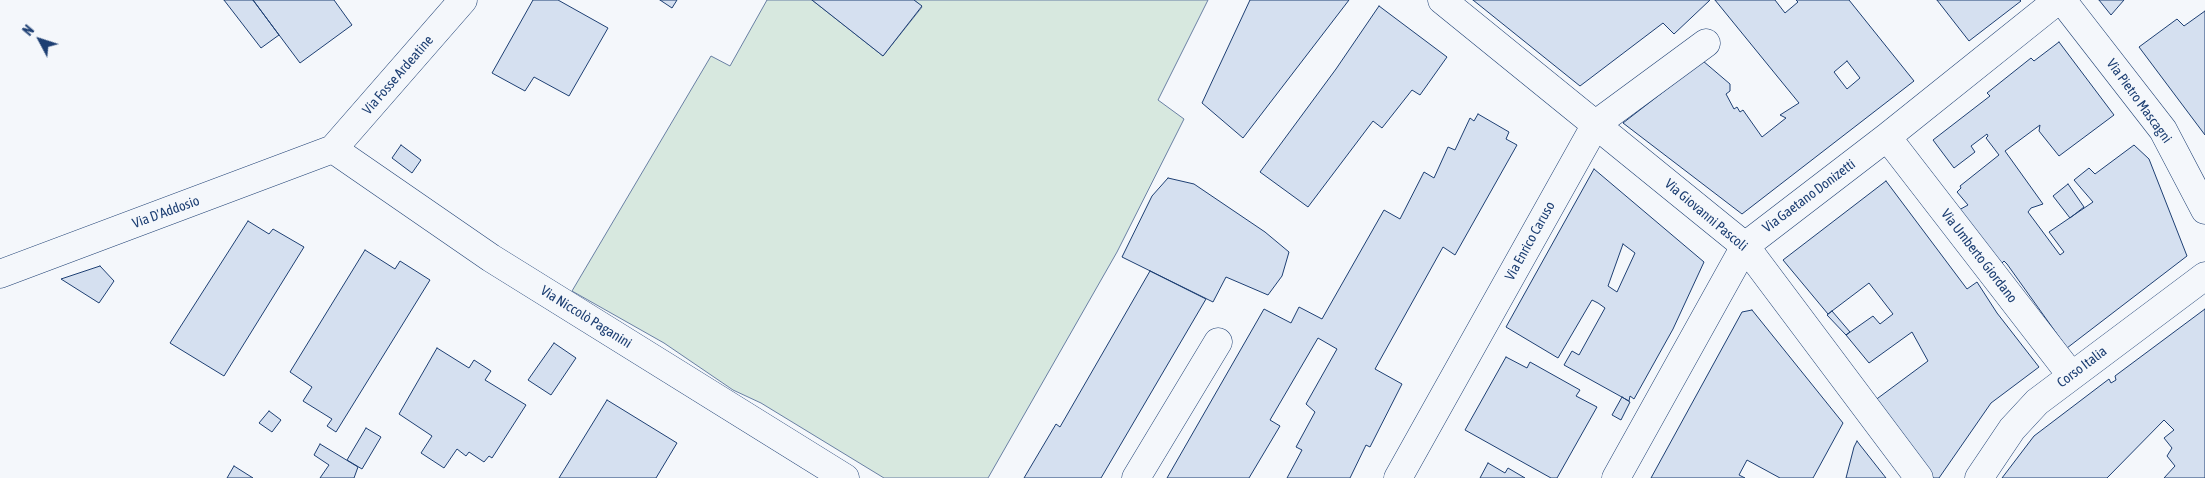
<!DOCTYPE html>
<html>
<head>
<meta charset="utf-8">
<style>
  body { margin:0 }
  #map { position:relative; width:2205px; height:478px; overflow:hidden; background:#f4f7fb; font-family:"Asap Condensed",sans-serif }
  canvas { display:block }
  .north { position:absolute; left:15px; top:15px; width:50px; height:50px; -webkit-text-stroke:4px #f4f7fb; paint-order:stroke; rotate:310deg; font-size:14px; font-weight:700; line-height:20px; text-align:center; color:#1d3f73 }
  .north::after { content:''; display:block; margin:auto; width:18px; height:22px; background:#1d3f73; clip-path:polygon(50% 0,100% 100%,50% 72%,0 100%) }
</style>
</head>
<body>
<div id="map">
<canvas width="2205" height="478"></canvas>
<div class="north">N</div>
</div>
<script>
const ctx = document.querySelector('canvas').getContext('2d');
ctx.lineJoin = 'round';
function fillPath(path, color) { ctx.fillStyle = color; ctx.fill(path, 'evenodd'); }
const toPath = rows => new Path2D(rows.map(r => 'M' + r).join(''));
function stroke(path, color, width, dash) { ctx.strokeStyle = color; ctx.lineWidth = width; ctx.lineCap = dash ? 'butt' : 'round'; ctx.setLineDash(dash || []); ctx.stroke(path); }
function label(font, color, halo, rows, align = 'center') {
  ctx.font = font + ' "Asap Condensed",sans-serif'; ctx.lineWidth = 4; ctx.setLineDash([]); ctx.textBaseline = 'middle'; ctx.strokeStyle = halo; ctx.fillStyle = color; for (const [text, x, y, turn = 0] of rows) {
    ctx.save(); ctx.translate(x, y); ctx.rotate((+turn || 0) * Math.PI / 180); ctx.textAlign = isNaN(turn) ? turn : align; if (halo) ctx.strokeText(text, 0, 0); ctx.fillText(text, 0, 0); ctx.restore();
  }
}
const green = toPath([
  [767,0,812,0,883,56,922,7,914,0,1208,0,1158,100,1184,119,1117,252,988,478,884,478,761,403,733,390,664,343,572,291,711,56,730,66,767,0]
]);
const building = toPath([
  [224,0,253,0,279,35,261,48,224,0],
  [253,0,334,0,352,25,300,63,253,0],
  [533,0,558,0,608,28,569,96,534,77,525,91,492,73,533,0],
  [660,0,677,0,672,8,660,0],
  [812,0,914,0,922,6,883,56,812,0],
  [1250,0,1349,0,1243,138,1202,103,1250,0],
  [1473,0,1710,0,1674,34,1663,23,1580,86,1473,0],
  [1715,0,1775,0,1785,13,1798,2,1796,0,1849,0,1914,81,1742,214,1623,123,1703,61,1730,84,1730,91,1726,94,1734,109,1737,107,1740,112,1743,110,1762,137,1786,118,1780,115,1799,103,1715,0],
  [1847,61,1860,78,1847,89,1834,72,1847,61],
  [1937,0,2020,0,2021,1,1969,41,1937,0],
  [2099,0,2124,0,2111,15,2099,0],
  [1379,6,1447,57,1420,95,1412,90,1382,128,1373,121,1308,207,1260,172,1336,69,1379,6],
  [2205,11,2205,135,2139,47,2177,19,2184,26,2205,11],
  [2059,42,2114,115,2059,156,2039,131,2040,125,2005,151,2043,204,2031,208,2028,212,2060,255,2064,252,2049,232,2093,202,2074,180,2089,168,2095,174,2134,145,2149,159,2187,256,2067,348,2007,264,2004,261,2000,265,1959,210,1968,205,1957,192,1961,188,1960,186,1999,155,1986,138,1988,136,1987,134,1971,146,1975,152,1954,168,1933,140,1990,96,1987,93,2031,58,2034,61,2059,42],
  [1478,114,1509,132,1506,139,1517,145,1455,255,1443,247,1375,369,1402,384,1370,447,1366,445,1350,478,1287,478,1302,450,1296,447,1315,412,1306,404,1337,349,1318,338,1270,420,1280,426,1249,478,1167,478,1264,309,1291,323,1299,307,1322,319,1384,210,1400,219,1424,172,1434,178,1448,147,1455,150,1470,118,1474,121,1478,114],
  [401,145,421,160,412,173,392,158,401,145],
  [1594,169,1704,262,1673,329,1634,399,1630,396,1629,401,1564,365,1572,351,1579,355,1605,308,1598,303,1592,300,1558,358,1506,327,1594,169],
  [1623,244,1635,253,1617,292,1608,286,1623,244],
  [1168,178,1194,184,1265,232,1289,252,1282,276,1268,295,1226,277,1213,302,1122,257,1152,196,1168,178],
  [1886,181,1967,289,1977,282,1997,313,2039,367,1991,403,1939,478,1930,478,1874,401,1928,361,1912,332,1869,363,1846,335,1873,316,1880,324,1893,314,1869,283,1828,314,1783,260,1886,181],
  [2068,184,2084,207,2070,218,2053,196,2068,184],
  [248,221,269,234,273,229,304,247,224,376,170,343,248,221],
  [365,250,395,269,400,261,430,280,336,432,327,426,332,419,303,401,312,387,290,372,365,250],
  [100,266,114,281,99,303,61,279,100,266],
  [1150,271,1206,299,1101,478,1024,478,1056,424,1060,427,1150,271],
  [2205,309,2205,478,2164,478,2175,466,2167,456,2172,448,2164,438,2174,430,2164,420,2107,478,2002,478,2034,436,2109,379,2111,383,2116,380,2115,376,2205,309],
  [1752,310,1843,423,1813,478,1780,478,1747,460,1739,475,1745,478,1651,478,1742,312,1752,310],
  [1832,311,1850,332,1846,335,1827,315,1832,311],
  [554,343,576,358,551,395,528,380,554,343],
  [437,348,469,368,474,360,491,371,485,380,526,405,492,458,489,456,484,462,469,452,466,456,457,449,444,468,421,453,432,436,399,414,437,348],
  [1506,357,1527,368,1530,362,1580,390,1576,396,1597,407,1557,478,1551,478,1465,430,1506,357],
  [1622,397,1630,402,1621,420,1612,415,1622,397],
  [607,400,677,443,656,478,559,478,607,400],
  [269,411,281,420,272,432,259,423,269,411],
  [366,428,381,437,362,469,347,460,366,428],
  [1857,441,1860,445,1886,478,1846,478,1854,447,1857,441],
  [320,444,358,467,354,478,320,478,329,465,314,455,320,444],
  [1488,463,1505,473,1508,468,1525,478,1480,478,1488,463],
  [234,466,253,478,227,478,234,466]
]);
const street = toPath([
  [1442,0,1745,246,1919,478],
  [2062,0,2163,130,2205,210],
  [1887,137,2071,375],
  [333,149,491,258,845,478],
  [0,274,333,149,463,0],
  [1136,478,1218,342],
  [1398,478,1596,124,1706,43],
  [1616,478,1745,246,1887,137,2058,0]
]);
const secondary = toPath([
  [1979,478,2012,429,2037,402,2205,276]
]);
const streetNames = [
  ["Via Fosse Ardeatine",398,75,-49],
  ["Via Pietro Mascagni",2139,101,54],
  ["Via Gaetano Donizetti",1809,196,-37],
  ["Via D'Addosio",166,212,-20],
  ["Via Giovanni Pascoli",1706,215,40],
  ["Via Enrico Caruso",1530,241,-61],
  ["Via Umberto Giordano",1979,256,52],
  ["Via Niccolò Paganini",586,317,32],
  ["Corso Italia",2082,367,-37]
];
fillPath(green, '#d7e8df');
stroke(green, '#687fa3', 1);
fillPath(building, '#d5e0f0');
stroke(building, '#1d3f73', 1);
stroke(street, '#1d3f73', 29);
stroke(secondary, '#1d3f73', 29);
stroke(street, '#f4f7fb', 28);
stroke(secondary, '#f4f7fb', 28);
label('14px', '#1d3f73', '#f4f7fb', streetNames);
</script>
</body>
</html>
